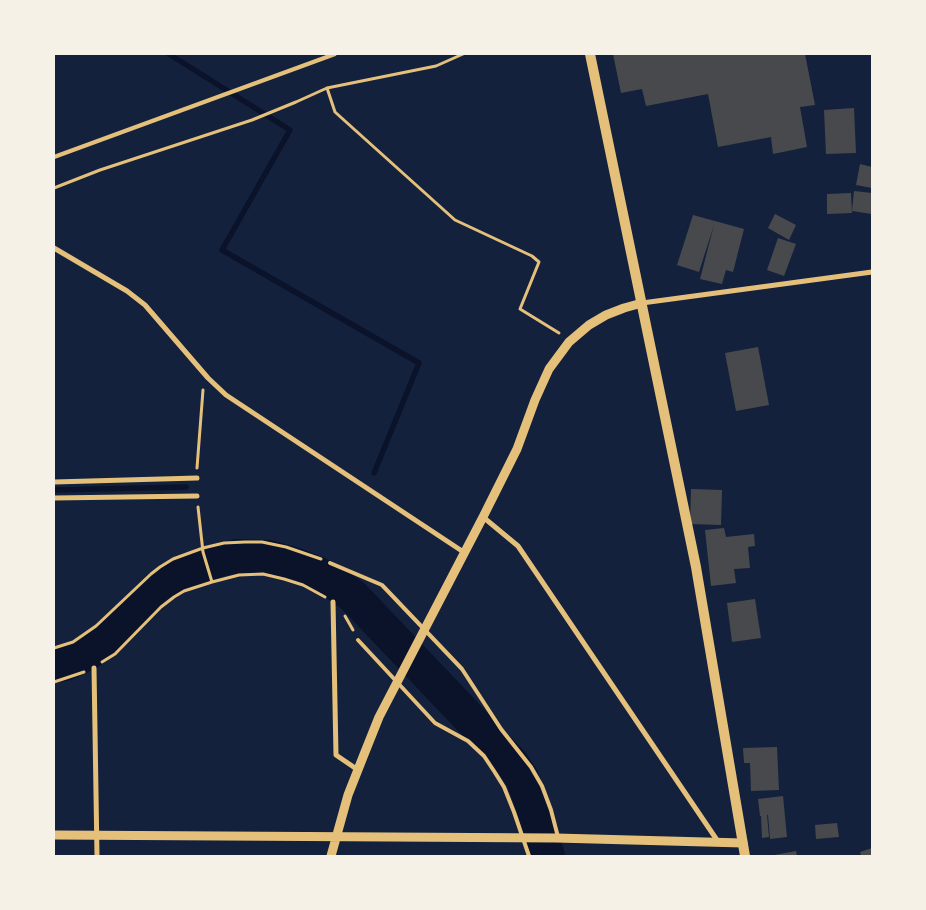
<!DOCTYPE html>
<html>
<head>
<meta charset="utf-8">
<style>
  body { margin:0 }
  #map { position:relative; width:926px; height:910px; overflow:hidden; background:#14213d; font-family:"Playfair Display",serif }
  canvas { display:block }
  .frame { position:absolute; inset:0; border:55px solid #f6f1e7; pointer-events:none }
</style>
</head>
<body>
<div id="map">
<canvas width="926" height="910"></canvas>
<div class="frame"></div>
</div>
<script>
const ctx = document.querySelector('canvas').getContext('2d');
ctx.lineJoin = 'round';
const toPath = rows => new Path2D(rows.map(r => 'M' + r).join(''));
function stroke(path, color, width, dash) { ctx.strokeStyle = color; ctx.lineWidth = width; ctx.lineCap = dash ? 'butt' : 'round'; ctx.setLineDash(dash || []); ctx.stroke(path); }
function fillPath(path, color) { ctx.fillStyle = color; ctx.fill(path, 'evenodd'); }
const stream = toPath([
  [169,54,290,130,222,250,419,363,374,473],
  [54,490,186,487]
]);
const river = toPath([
  [54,666,65,664,87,654,107,640,156,591,179,575,203,565,223,559,238,556,269,557,294,564,319,574,336,584,353,596,512,763,522,778,529,796,548,856]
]);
const building = toPath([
  [613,54,805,54,815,105,800,107,807,147,773,154,771,137,718,147,708,94,646,106,642,89,621,93],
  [854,108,856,153,826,154,824,110],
  [860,164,872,167,872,188,856,185],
  [854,191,872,193,872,214,852,211],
  [851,193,852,213,827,214,827,194],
  [775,214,796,225,789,240,768,228],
  [693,215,744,229,733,272,726,270,722,284,700,279,714,225,699,272,677,265],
  [778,238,796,244,784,276,767,270],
  [758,347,769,405,736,411,725,353],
  [691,489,722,490,721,525,690,524],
  [724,528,726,537,754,534,755,546,748,547,750,568,734,569,736,583,711,586,705,530],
  [755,599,761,638,732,642,727,603],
  [777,747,779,790,751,791,750,763,744,763,743,748],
  [783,796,787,837,770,839,768,815,767,815,769,837,762,838,761,816,760,816,758,799],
  [837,823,839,837,816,839,815,825],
  [872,848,872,856,861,856,860,852],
  [796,851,797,856,774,856,774,855]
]);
const path = toPath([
  [327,88,335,112,455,220,532,256,539,262,520,309,559,333],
  [54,188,100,170,252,120,296,102,327,88,436,66,463,54],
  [197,468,203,390],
  [198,507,203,552,212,582],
  [345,616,353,630],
  [54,648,73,642,96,626,151,574,160,567,173,559,203,548,224,543,245,542,262,542,286,547,321,559],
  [102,662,115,654,161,607,174,597,184,591,212,582,239,575,263,574,284,579,303,585,325,597],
  [54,682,84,672]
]);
const service = toPath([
  [54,157,335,54],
  [330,563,382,585,462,669,501,729,531,767,542,786,551,810,558,837],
  [358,640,435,723,468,741,484,756,494,771,504,787,514,812,529,856]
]);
const minor = toPath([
  [54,248,127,291,145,305,208,378,226,395,465,553],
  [642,303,872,272],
  [54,482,197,478],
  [54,498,197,496],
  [483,517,518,546,719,843],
  [333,602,336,755,358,770],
  [94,668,97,856]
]);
const tertiary = toPath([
  [54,835,556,838,743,843],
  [331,856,348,795,363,757,379,717,483,517,517,449,535,400,549,369,569,342,589,325,606,315,624,308,642,303]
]);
const secondary = toPath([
  [590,54,696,567,745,856]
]);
stroke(stream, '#0b132b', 5.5);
stroke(river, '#0b132b', 34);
fillPath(building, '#48494c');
stroke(path, '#e5c07b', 3);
stroke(service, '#e5c07b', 4);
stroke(minor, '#e5c07b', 5);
stroke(tertiary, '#e5c07b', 9);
stroke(secondary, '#e5c07b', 10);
</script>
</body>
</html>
